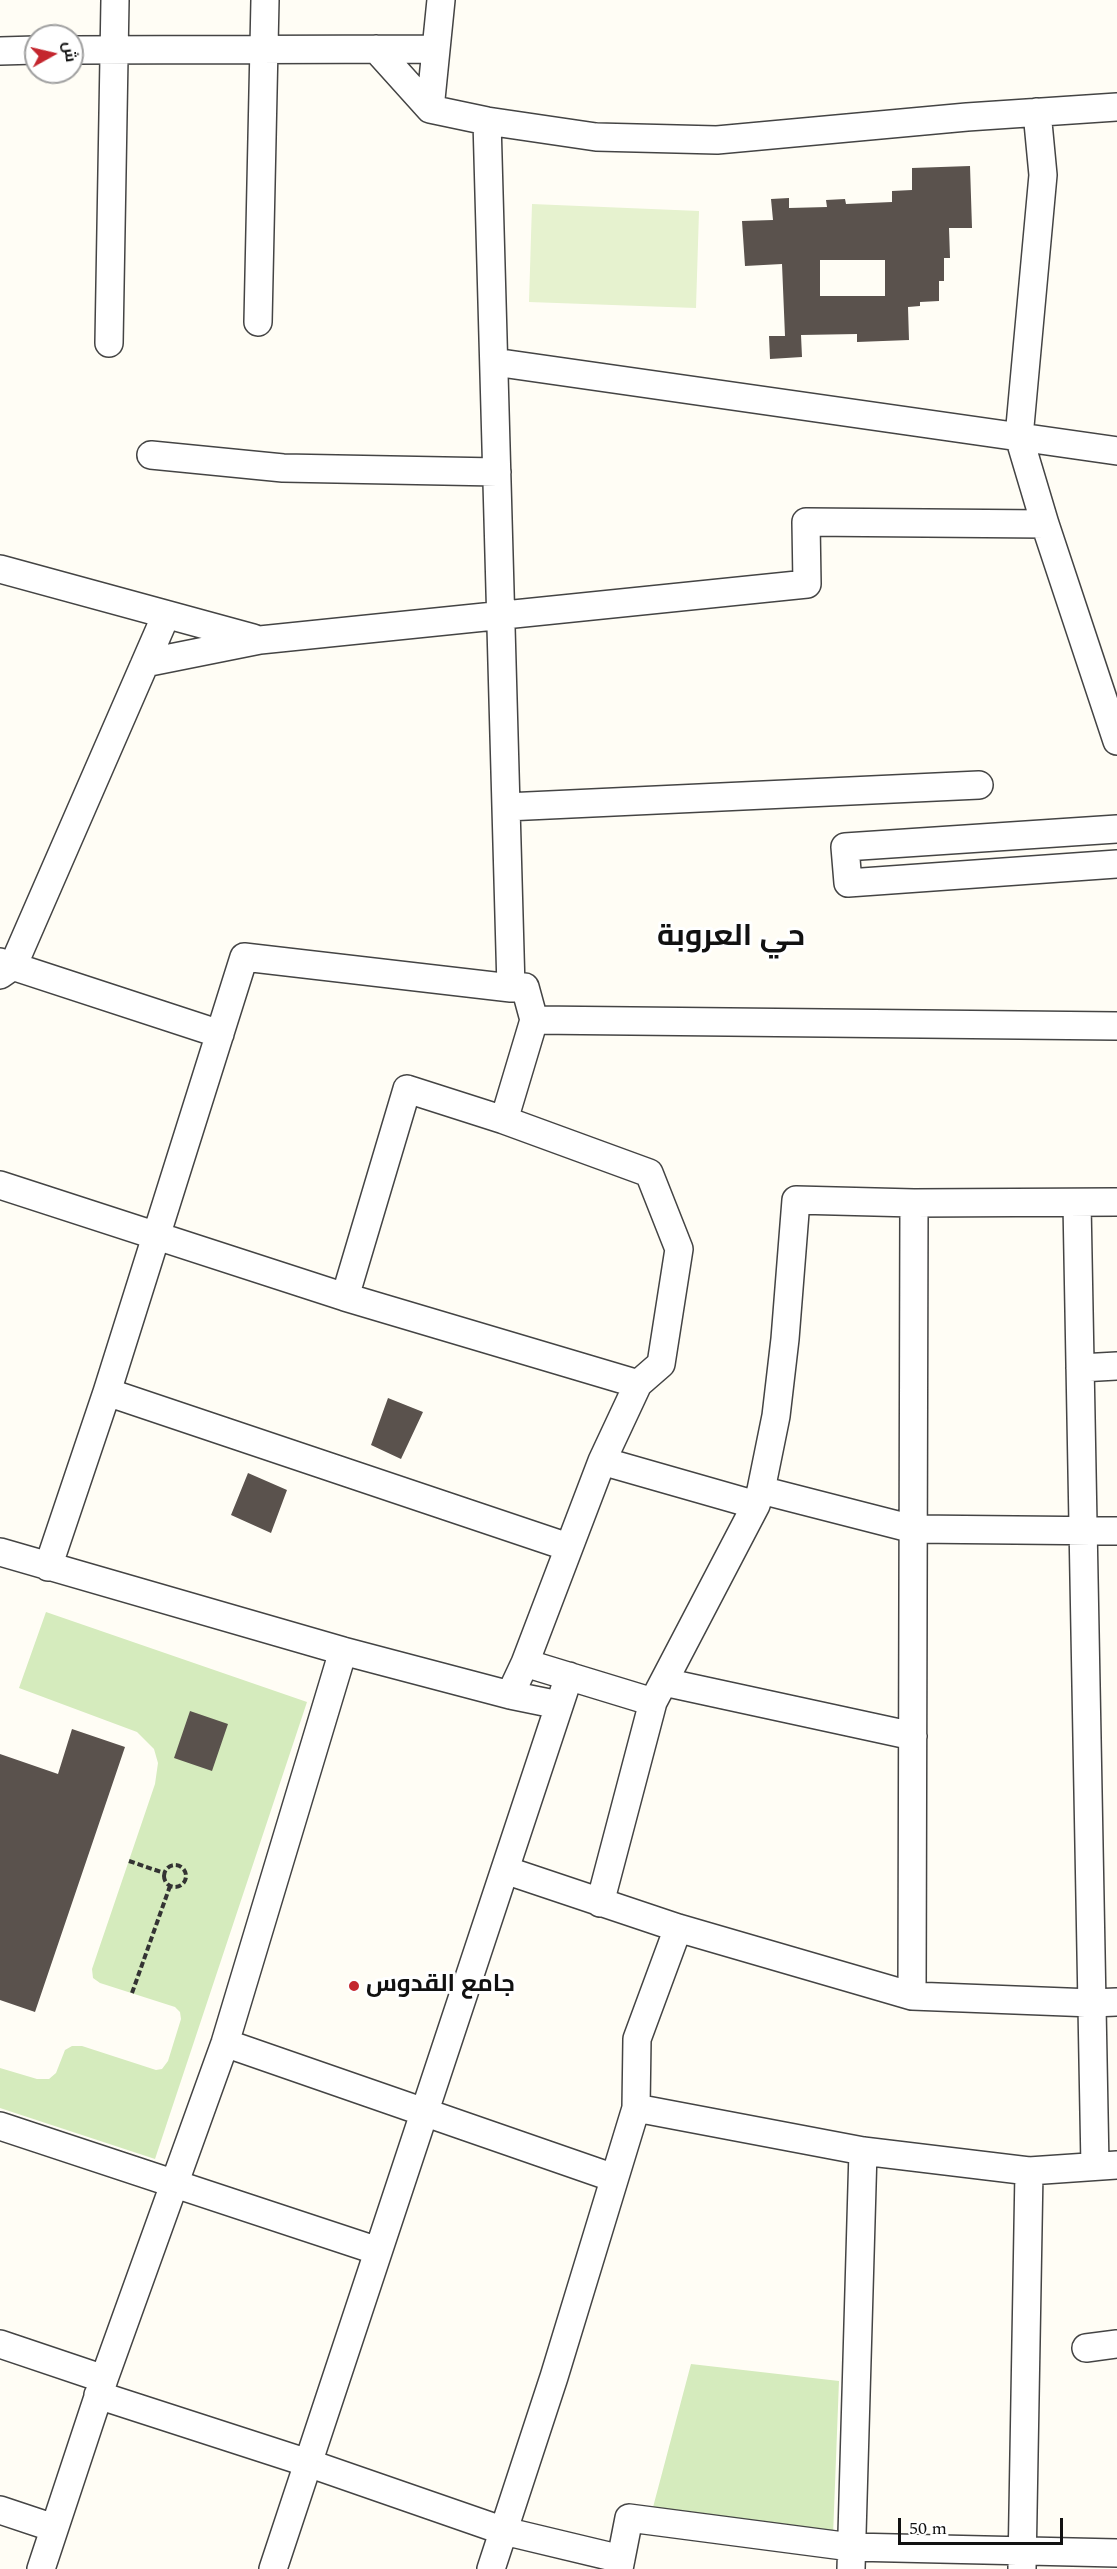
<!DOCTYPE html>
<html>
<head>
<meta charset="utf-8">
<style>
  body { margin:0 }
  #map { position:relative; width:1117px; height:2569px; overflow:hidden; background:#fffdf5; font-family:Spectral,Cairo,serif }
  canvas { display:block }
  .north { position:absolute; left:24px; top:24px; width:60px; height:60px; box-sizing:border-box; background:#fff; border:2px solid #a0a0a0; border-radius:50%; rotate:82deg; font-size:16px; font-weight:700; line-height:24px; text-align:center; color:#111 }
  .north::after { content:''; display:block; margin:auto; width:21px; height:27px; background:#c4262e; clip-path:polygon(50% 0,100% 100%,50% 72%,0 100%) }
  .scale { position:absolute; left:898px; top:2518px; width:165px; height:27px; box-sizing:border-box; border:3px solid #111; border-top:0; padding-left:8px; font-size:18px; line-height:21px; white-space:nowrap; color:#111; -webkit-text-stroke:4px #fff; paint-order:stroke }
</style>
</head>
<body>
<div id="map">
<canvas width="1117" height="2569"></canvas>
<div class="north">ش</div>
<div class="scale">50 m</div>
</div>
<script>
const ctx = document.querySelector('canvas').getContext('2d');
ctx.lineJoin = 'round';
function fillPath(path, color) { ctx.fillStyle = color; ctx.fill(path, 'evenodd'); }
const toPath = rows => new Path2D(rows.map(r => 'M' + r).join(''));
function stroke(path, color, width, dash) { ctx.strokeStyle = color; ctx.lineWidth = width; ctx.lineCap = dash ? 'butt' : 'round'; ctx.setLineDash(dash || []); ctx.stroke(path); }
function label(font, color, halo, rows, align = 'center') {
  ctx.font = font + ' Spectral,Cairo,serif'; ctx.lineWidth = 6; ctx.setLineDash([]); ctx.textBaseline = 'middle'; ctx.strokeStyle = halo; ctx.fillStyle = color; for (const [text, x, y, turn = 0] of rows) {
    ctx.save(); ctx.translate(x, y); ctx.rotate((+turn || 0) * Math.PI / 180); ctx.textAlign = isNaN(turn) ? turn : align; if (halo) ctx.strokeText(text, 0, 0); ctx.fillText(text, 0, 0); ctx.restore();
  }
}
const green = toPath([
  [46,1612,307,1702,155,2159,0,2108,0,2068,37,2079,49,2079,56,2073,65,2050,72,2046,82,2046,156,2070,162,2069,168,2061,181,2019,180,2012,175,2007,100,1983,93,1978,92,1969,155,1784,158,1763,154,1749,137,1732,19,1688],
  [691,2364,839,2381,833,2536,652,2511]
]);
const pitch = toPath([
  [532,204,699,211,696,308,529,302]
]);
const building = toPath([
  [970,166,972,228,949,228,950,258,944,258,944,281,939,281,939,301,920,302,920,306,908,307,909,340,857,342,857,334,801,335,802,357,770,359,769,336,785,336,782,264,745,266,742,221,773,220,771,199,789,198,789,208,827,207,826,200,845,199,846,204,892,202,892,191,912,190,912,168],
  [820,260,885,260,885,296,820,296],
  [388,1398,423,1412,401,1459,371,1445],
  [248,1473,287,1490,271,1533,231,1515],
  [190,1711,228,1724,212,1771,174,1758],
  [72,1729,125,1747,35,2012,0,2000,0,1754,58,1774]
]);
const path = toPath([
  [129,1861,164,1873],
  '164 1876a11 11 0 1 1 22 0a11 11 0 1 1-22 0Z',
  [132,1993,170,1886]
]);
const minor = toPath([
  [376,49,430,109,487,121,596,137,717,140,967,117,1117,107],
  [72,50,436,49],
  [0,51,36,50],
  [430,109,441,0],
  [1037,112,1043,175,1019,437,1045,524,1117,741],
  [487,121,511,988],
  [258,322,265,0],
  [109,343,115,0],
  [494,362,1117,451],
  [151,455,283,468,497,472],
  [0,569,253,638],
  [145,663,260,640,807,584,806,522,1045,524],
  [506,807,979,785],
  [1117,829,845,847,848,883,1117,864],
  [0,962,220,1034],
  [0,975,13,966,166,615],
  [534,1020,1117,1026],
  [0,1185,345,1297,638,1384],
  [1077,1203,1095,2166],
  [345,1297,407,1089,504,1120,649,1173,679,1249,661,1364,638,1384,602,1461,525,1663,510,1695],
  [1080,1368,1117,1366],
  [107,1392,568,1547],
  [602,1461,756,1505],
  [761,1490,913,1529,1117,1531],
  [0,1552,343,1651,510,1695,559,1705],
  [48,1567,107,1392,244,957,511,988,525,987,534,1020,504,1120],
  [525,1663,653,1702],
  [664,1682,913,1736],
  [505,1870,678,1928,912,1996,1092,2003,1117,2002],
  [600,1903,653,1702,756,1505,761,1490,776,1416,785,1339,796,1200,914,1203,1117,1202],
  [912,1996,914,1203],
  [225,2043,614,2178],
  [636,2108,863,2151,1029,2171,1117,2165],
  [0,2126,378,2251],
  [0,2344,104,2379],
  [1086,2348,1117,2344],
  [98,2395,308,2463,504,2531,621,2559],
  [0,2510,54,2528],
  [1022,2568,1029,2171],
  [41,2569,104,2379,225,2043,343,1651],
  [273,2569,569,1676],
  [491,2569,554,2377,636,2108,637,2039,678,1928],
  [619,2569,629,2518,851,2547,1117,2553],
  [851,2569,863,2151]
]);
const markers = [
  [354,1986,6,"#c4262e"]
];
const poiNames = [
  ["جامع القدوس",366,1986]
];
const districtNames = [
  ["حي العروبة",731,939]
];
fillPath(green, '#d5ebbd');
fillPath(pitch, '#e6f2cf');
fillPath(building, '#5a524d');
stroke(minor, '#444', 30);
stroke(path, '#333', 4, [6, 3]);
stroke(minor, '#fff', 27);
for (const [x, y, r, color] of markers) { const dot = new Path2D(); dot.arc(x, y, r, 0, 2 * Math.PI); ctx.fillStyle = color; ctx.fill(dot); stroke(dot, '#fff', 2); }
label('bold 24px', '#111', '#fff', poiNames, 'left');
label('bold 30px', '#111', '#fff', districtNames);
</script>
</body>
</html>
